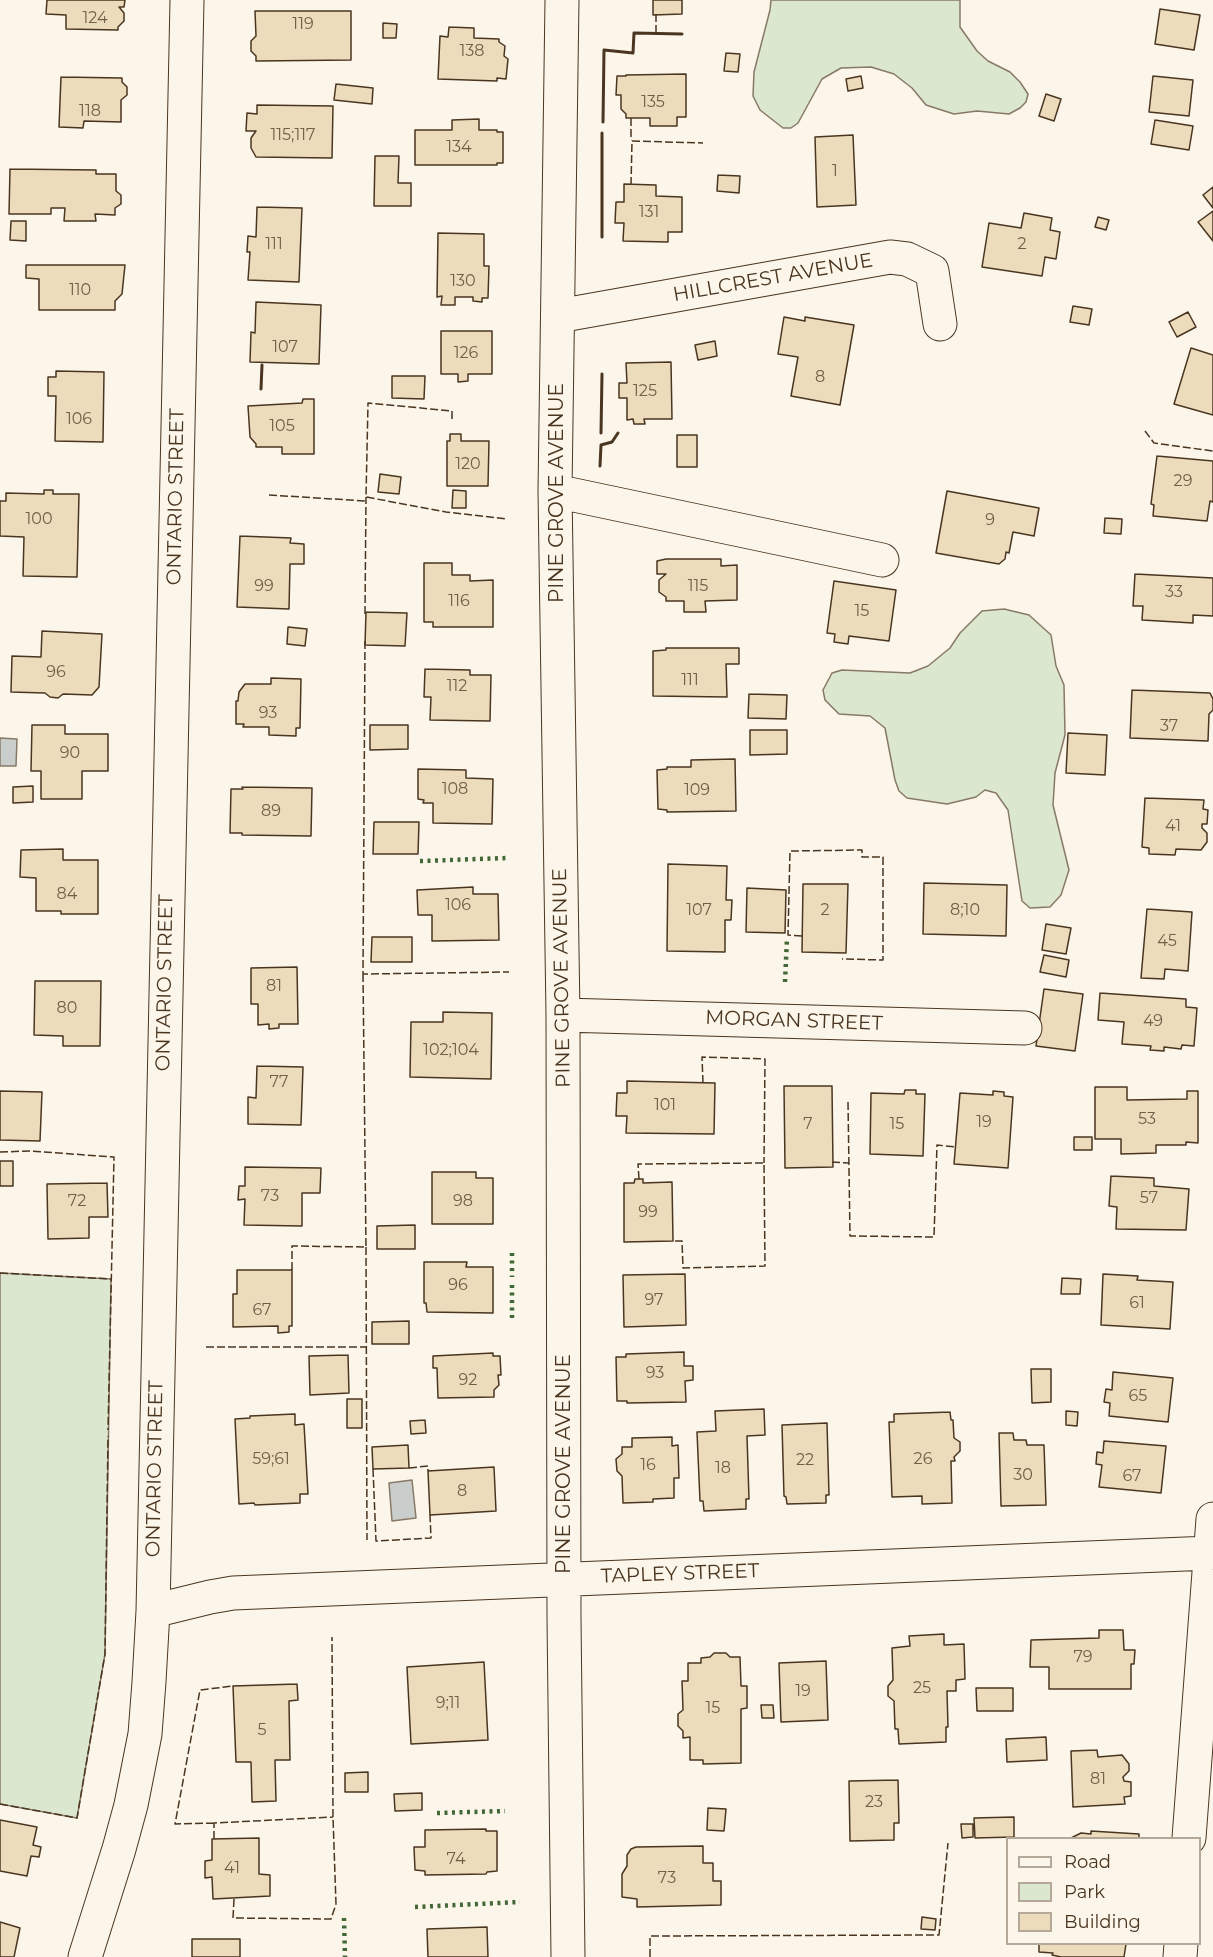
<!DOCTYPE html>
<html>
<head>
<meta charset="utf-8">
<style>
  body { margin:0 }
  #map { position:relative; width:1213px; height:1957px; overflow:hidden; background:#fbf6e9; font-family:Montserrat,sans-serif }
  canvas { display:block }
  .legend { position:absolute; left:1006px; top:1837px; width:195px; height:108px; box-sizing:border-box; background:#fbf6e9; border:2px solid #b4a999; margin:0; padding:8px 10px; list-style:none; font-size:18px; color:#4a3520 }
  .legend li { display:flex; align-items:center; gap:12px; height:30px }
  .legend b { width:30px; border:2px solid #b4a999 }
</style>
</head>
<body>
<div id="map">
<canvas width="1213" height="1957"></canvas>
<ul class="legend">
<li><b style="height:8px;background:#fbf6e9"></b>Road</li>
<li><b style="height:16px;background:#dce7d0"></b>Park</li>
<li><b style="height:16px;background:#ecdcbc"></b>Building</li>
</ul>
</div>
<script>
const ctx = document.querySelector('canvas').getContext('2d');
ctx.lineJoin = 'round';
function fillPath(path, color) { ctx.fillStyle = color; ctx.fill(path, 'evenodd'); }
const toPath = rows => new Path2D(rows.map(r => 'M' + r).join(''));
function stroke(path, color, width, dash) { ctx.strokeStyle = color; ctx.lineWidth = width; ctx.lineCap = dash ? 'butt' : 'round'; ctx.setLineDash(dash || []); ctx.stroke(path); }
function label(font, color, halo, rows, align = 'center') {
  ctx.font = font + ' Montserrat,sans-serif'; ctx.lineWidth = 4.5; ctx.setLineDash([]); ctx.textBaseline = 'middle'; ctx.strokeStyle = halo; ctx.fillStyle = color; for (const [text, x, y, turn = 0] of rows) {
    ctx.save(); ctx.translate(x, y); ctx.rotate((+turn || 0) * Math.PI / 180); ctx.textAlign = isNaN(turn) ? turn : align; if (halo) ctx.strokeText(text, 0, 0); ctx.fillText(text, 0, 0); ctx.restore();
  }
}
const green = toPath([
  [771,0,960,0,960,27,977,51,988,61,1010,72,1020,82,1028,94,1026,102,1020,108,1009,114,977,111,954,114,926,105,912,88,894,74,871,67,841,68,822,79,798,123,791,128,783,128,760,110,753,96,754,72,770,10,771,0],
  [1004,609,1029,615,1051,635,1056,666,1064,685,1065,735,1055,773,1053,805,1069,870,1061,895,1050,907,1030,908,1022,901,1008,810,996,793,985,790,976,797,947,804,907,798,899,791,895,780,885,728,870,716,839,714,825,700,823,690,832,673,842,670,910,673,928,666,950,648,960,633,982,611,1004,609],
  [0,1273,111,1279,105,1654,77,1818,0,1804,0,1273]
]);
const water = toPath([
  [0,738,17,739,16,766,0,766,0,738],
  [412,1480,416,1518,392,1521,389,1483,412,1480]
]);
const building = toPath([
  [47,0,125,0,124,7,119,7,124,13,124,21,118,27,118,30,66,29,66,15,46,14,47,0],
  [653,0,682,0,682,14,653,15,653,0],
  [1160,9,1200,15,1194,50,1155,44,1160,9],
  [255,11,351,11,351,60,256,61,256,56,251,51,251,41,256,36,255,11],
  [383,23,397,24,396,38,383,38,383,23],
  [449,27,474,28,474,38,499,39,499,42,505,46,504,56,508,59,506,79,497,78,497,81,438,79,440,36,448,37,449,27],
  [726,53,740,54,738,72,724,71,726,53],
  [686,74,686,117,677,117,677,126,650,126,650,118,626,118,626,114,621,109,621,95,616,95,617,76,626,76,626,75,686,74],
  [861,76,863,88,848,91,846,79,861,76],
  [1153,76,1193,80,1189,116,1149,112,1153,76],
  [61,77,122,78,122,82,127,87,127,95,121,100,121,122,84,121,83,128,59,127,61,77],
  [336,84,373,88,372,104,334,100,336,84],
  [1046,94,1061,99,1054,121,1039,116,1046,94],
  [257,105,333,106,332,158,256,157,251,148,251,138,256,131,246,131,247,113,257,114,257,105],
  [479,119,479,130,497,130,497,132,503,132,503,163,497,163,497,165,415,165,415,130,452,130,452,120,479,119],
  [1155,120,1193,126,1189,150,1151,144,1155,120],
  [853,135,856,205,817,207,815,137,853,135],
  [375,156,399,156,398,183,411,183,411,206,374,206,375,156],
  [10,169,96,170,96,174,116,174,116,191,121,195,121,204,115,208,115,215,95,214,96,221,64,221,65,208,51,208,51,214,9,214,10,169],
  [718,175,740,176,739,193,717,191,718,175],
  [624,184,656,185,656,196,682,197,682,232,668,232,668,242,623,241,624,223,615,223,616,202,624,202,624,184],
  [1213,187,1213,208,1203,195,1213,187],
  [257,207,302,208,299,282,248,280,250,252,247,252,248,236,256,237,257,207],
  [1213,211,1213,241,1198,222,1213,211],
  [1024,213,1052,218,1050,230,1060,232,1056,259,1045,257,1042,276,982,267,989,223,1021,228,1024,213],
  [1098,217,1109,220,1106,230,1095,227,1098,217],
  [11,221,26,221,26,241,10,240,11,221],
  [438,233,484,234,484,266,489,266,488,298,482,298,482,302,473,301,473,297,455,297,455,305,441,305,442,296,437,297,438,233],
  [26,265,125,265,122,294,115,301,115,310,39,310,39,279,26,278,26,265],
  [256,302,321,305,319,364,250,362,251,332,255,333,256,302],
  [1073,306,1092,309,1089,325,1070,322,1073,306],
  [1188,312,1196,327,1177,337,1169,322,1188,312],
  [784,317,805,321,805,317,854,325,840,405,791,396,798,357,778,354,784,317],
  [441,331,492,331,492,374,468,374,468,381,458,382,458,374,441,374,441,331],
  [715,341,717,356,698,360,695,345,715,341],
  [1191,348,1213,355,1213,415,1174,404,1191,348],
  [671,362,672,419,644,419,645,424,634,424,633,419,627,420,627,398,619,398,619,383,627,383,626,363,671,362],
  [56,371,104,372,103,442,55,441,56,396,48,396,48,377,56,377,56,371],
  [392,376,425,376,424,399,392,398,392,376],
  [303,399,314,399,314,454,282,454,282,447,256,447,256,444,250,437,248,406,302,403,303,399],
  [450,434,461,434,461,441,489,441,488,486,447,486,447,441,450,441,450,434],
  [677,435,697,435,697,467,677,467,677,435],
  [1157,456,1213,461,1213,502,1210,501,1207,521,1153,516,1154,505,1151,504,1157,456],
  [380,474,401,477,399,494,378,492,380,474],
  [44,490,53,490,53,494,79,494,77,577,23,576,24,537,0,536,0,501,6,501,6,493,44,494,44,490],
  [453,490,466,491,466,508,452,508,453,490],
  [947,491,1039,508,1034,536,1013,532,1009,553,1006,552,1005,559,999,564,936,553,947,491],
  [1105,518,1122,519,1121,534,1104,533,1105,518],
  [240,536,291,538,290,543,304,544,304,564,290,564,289,609,237,607,240,536],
  [666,559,721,559,721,566,737,565,737,600,705,601,706,612,684,612,684,601,666,601,666,597,659,592,659,580,666,574,657,574,657,561,666,559],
  [424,563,452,563,452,575,470,575,470,581,493,580,493,627,433,627,433,622,424,622,424,563],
  [1135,574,1213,578,1213,616,1193,615,1193,623,1142,620,1143,606,1133,606,1135,574],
  [834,581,896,590,889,641,849,636,848,644,834,642,835,634,827,633,834,581],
  [366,612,407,613,405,646,365,645,366,612],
  [288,627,307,629,305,646,287,644,288,627],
  [42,631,102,634,99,687,92,695,63,694,58,698,50,697,45,693,11,692,12,656,41,657,42,631],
  [666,648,739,648,739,664,726,664,727,697,653,696,653,651,666,650,666,648],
  [425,669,470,670,470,675,491,675,490,721,430,720,431,697,424,697,425,669],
  [271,678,301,679,300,728,296,728,296,736,269,735,269,727,243,727,244,724,236,724,236,701,238,701,239,692,245,684,271,684,271,678],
  [1132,690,1210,693,1213,699,1213,710,1209,714,1208,741,1130,738,1132,690],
  [749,694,787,695,786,719,748,718,749,694],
  [32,725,65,725,65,734,108,734,108,771,82,771,82,799,41,799,41,771,31,771,32,725],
  [370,725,408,725,408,749,370,750,370,725],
  [750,730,787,730,787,754,750,755,750,730],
  [1068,733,1107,735,1105,775,1066,773,1068,733],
  [735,759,736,811,667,812,667,810,658,809,657,770,667,769,667,767,691,767,691,760,735,759],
  [418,769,466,770,466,778,493,779,492,824,433,823,433,803,423,803,424,800,418,799,418,769],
  [33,786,33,802,13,803,13,787,33,786],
  [242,787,312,788,311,836,242,835,242,833,230,833,231,789,243,789,242,787],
  [1145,798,1204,800,1203,809,1208,810,1207,824,1202,824,1202,828,1207,833,1207,842,1201,850,1176,849,1175,855,1149,854,1149,848,1142,847,1145,798],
  [374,822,419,822,418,854,373,854,374,822],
  [63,849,63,860,98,860,98,914,61,914,61,911,36,911,36,878,20,877,21,850,63,849],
  [668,864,727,866,726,900,732,900,731,920,725,920,725,952,667,951,668,864],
  [924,883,1007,885,1006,936,923,934,924,883],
  [803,884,848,884,846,953,802,952,803,884],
  [473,887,473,894,498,894,499,940,432,941,432,915,418,915,417,890,473,887],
  [747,888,786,890,785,933,746,932,747,888],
  [1147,909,1192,912,1188,971,1165,969,1164,979,1141,978,1147,909],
  [1046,924,1071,928,1066,954,1042,950,1046,924],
  [372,937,412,937,412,962,371,962,372,937],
  [1044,955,1069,960,1066,977,1040,972,1044,955],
  [297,967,298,1024,279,1024,279,1028,269,1029,269,1024,258,1025,258,1004,251,1004,251,968,297,967],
  [35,981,101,981,100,1046,63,1046,63,1036,34,1035,35,981],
  [1044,989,1083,994,1075,1051,1036,1046,1044,989],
  [1100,993,1186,999,1186,1007,1197,1008,1194,1046,1182,1045,1181,1049,1164,1047,1164,1051,1150,1050,1151,1046,1122,1044,1124,1022,1098,1020,1100,993],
  [443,1012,492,1013,491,1079,410,1077,411,1022,443,1022,443,1012],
  [257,1066,303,1067,301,1125,248,1124,248,1097,256,1098,257,1066],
  [627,1081,715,1083,714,1134,626,1133,627,1116,616,1116,617,1093,627,1093,627,1081],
  [784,1086,832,1086,833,1167,785,1168,784,1086],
  [1095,1087,1127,1087,1127,1100,1187,1099,1187,1091,1198,1091,1198,1143,1186,1142,1186,1145,1156,1145,1156,1153,1121,1154,1121,1139,1095,1139,1095,1087],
  [905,1090,916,1090,916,1094,925,1094,923,1156,870,1154,871,1093,904,1094,905,1090],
  [0,1091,42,1092,40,1141,0,1140,0,1091],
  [993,1091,1004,1092,1004,1096,1013,1097,1008,1168,954,1164,960,1093,993,1095,993,1091],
  [1074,1137,1092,1137,1092,1150,1074,1150,1074,1137],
  [0,1161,13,1161,13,1186,0,1186,0,1161],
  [245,1167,321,1168,320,1193,302,1193,302,1226,244,1225,245,1199,238,1200,239,1186,245,1186,245,1167],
  [432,1172,476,1172,476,1178,493,1178,493,1224,432,1224,432,1172],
  [1111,1176,1154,1178,1154,1186,1189,1189,1186,1230,1116,1229,1117,1207,1109,1206,1111,1176],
  [635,1179,643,1179,643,1183,672,1182,673,1241,624,1242,624,1183,634,1183,635,1179],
  [107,1183,108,1217,89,1217,89,1238,48,1239,47,1184,107,1183],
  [415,1225,415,1249,377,1249,377,1226,415,1225],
  [424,1262,467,1262,466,1267,493,1267,493,1313,427,1312,426,1303,424,1303,424,1262],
  [237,1270,292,1270,292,1326,289,1326,289,1332,278,1333,278,1326,233,1327,233,1294,237,1294,237,1270],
  [685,1274,686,1325,624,1327,623,1275,685,1274],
  [1103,1274,1138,1276,1137,1280,1173,1282,1170,1329,1101,1325,1103,1274],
  [1062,1278,1081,1279,1080,1294,1061,1294,1062,1278],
  [409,1321,409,1344,372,1344,372,1322,409,1321],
  [684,1352,684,1366,693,1366,693,1380,685,1381,686,1402,627,1403,627,1401,617,1401,616,1357,626,1357,626,1354,684,1352],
  [493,1353,493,1356,500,1356,501,1375,498,1375,499,1385,494,1390,494,1397,438,1398,437,1368,433,1368,433,1356,493,1353],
  [348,1355,349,1393,310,1395,309,1356,348,1355],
  [1031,1369,1051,1369,1051,1402,1032,1403,1031,1369],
  [1113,1372,1173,1378,1168,1422,1109,1416,1110,1403,1104,1402,1106,1389,1112,1390,1113,1372],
  [347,1399,362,1399,362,1428,347,1428,347,1399],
  [764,1409,765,1435,747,1436,749,1499,746,1499,746,1509,704,1511,703,1501,700,1501,697,1432,716,1431,715,1411,764,1409],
  [1066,1411,1078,1412,1077,1426,1066,1425,1066,1411],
  [950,1412,951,1420,953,1420,954,1438,960,1442,960,1451,954,1457,955,1461,951,1461,952,1503,922,1504,922,1496,892,1497,889,1422,894,1422,894,1414,950,1412],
  [295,1414,295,1425,304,1424,308,1494,300,1494,300,1503,255,1505,254,1503,239,1504,235,1419,250,1418,250,1416,295,1414],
  [425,1420,426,1433,411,1434,410,1421,425,1420],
  [827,1423,829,1495,826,1495,826,1503,787,1504,786,1497,784,1496,782,1425,827,1423],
  [999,1433,1013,1433,1014,1440,1026,1440,1027,1445,1044,1445,1046,1505,1001,1506,999,1433],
  [672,1437,672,1446,678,1445,679,1478,674,1478,674,1498,653,1499,653,1502,623,1503,622,1476,617,1471,616,1459,622,1454,622,1447,632,1447,632,1438,672,1437],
  [1104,1441,1166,1446,1161,1493,1099,1487,1102,1465,1096,1464,1097,1452,1103,1453,1104,1441],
  [408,1445,409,1468,373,1469,372,1447,408,1445],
  [494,1467,496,1511,430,1515,428,1471,494,1467],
  [1099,1630,1123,1630,1124,1650,1135,1650,1134,1664,1131,1664,1131,1689,1049,1689,1049,1667,1030,1667,1031,1640,1099,1638,1099,1630],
  [944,1634,944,1645,964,1644,965,1679,956,1680,956,1691,947,1691,948,1727,946,1727,946,1742,899,1744,898,1729,895,1729,894,1701,888,1696,888,1686,893,1680,892,1648,910,1646,909,1636,944,1634],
  [714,1653,726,1653,730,1657,740,1657,741,1686,747,1686,747,1708,741,1709,741,1763,703,1764,703,1760,690,1760,690,1737,683,1738,683,1731,678,1726,678,1714,683,1710,682,1681,688,1681,688,1663,701,1663,701,1658,710,1657,714,1653],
  [826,1661,828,1720,781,1722,779,1663,826,1661],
  [484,1662,488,1740,411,1744,407,1667,484,1662],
  [297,1684,298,1700,289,1701,290,1760,275,1760,276,1801,252,1802,251,1762,236,1762,233,1686,297,1684],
  [976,1688,1013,1688,1013,1711,977,1711,976,1688],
  [761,1705,773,1705,774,1718,762,1718,761,1705],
  [1046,1737,1047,1760,1007,1762,1006,1739,1046,1737],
  [1097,1750,1098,1757,1122,1755,1129,1764,1129,1771,1123,1777,1124,1781,1131,1782,1131,1796,1124,1797,1125,1804,1073,1807,1071,1751,1097,1750],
  [368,1772,368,1792,345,1792,345,1773,368,1772],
  [898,1780,899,1823,894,1823,894,1840,850,1841,849,1781,898,1780],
  [422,1793,422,1810,395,1811,394,1794,422,1793],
  [708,1808,726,1809,724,1831,707,1830,708,1808],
  [1014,1817,1014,1837,975,1838,974,1818,1014,1817],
  [0,1820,37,1827,33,1845,41,1847,39,1857,31,1856,27,1876,0,1871,0,1820],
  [961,1824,973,1824,973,1837,962,1838,961,1824],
  [486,1829,486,1831,497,1831,497,1871,487,1872,486,1874,425,1875,425,1871,415,1870,414,1847,425,1847,425,1830,486,1829],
  [1091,1831,1139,1834,1139,1838,1071,1838,1081,1833,1091,1834,1091,1831],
  [259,1838,259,1874,270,1875,270,1896,213,1899,212,1877,205,1878,205,1861,212,1860,212,1839,259,1838],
  [703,1846,703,1863,713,1863,713,1881,721,1881,721,1905,637,1907,637,1899,622,1897,622,1874,627,1866,627,1855,631,1849,636,1847,703,1846],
  [922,1917,936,1919,935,1930,921,1929,922,1917],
  [0,1922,20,1928,14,1957,0,1957,0,1922],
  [487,1927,488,1957,428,1957,427,1929,487,1927],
  [192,1939,240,1939,240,1957,192,1957,192,1939],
  [1039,1944,1126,1944,1124,1957,1061,1957,1052,1955,1053,1953,1039,1952,1039,1944]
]);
const minor = toPath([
  [562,0,555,491,563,1015,564,1618,568,1957],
  [558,316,890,257,907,259,932,271,940,324],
  [555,491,882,560],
  [563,1015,1025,1028],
  [153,1611,210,1597,233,1593,1210,1553],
  [1189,1838,1213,1519],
  [85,1957,119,1849,131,1805,145,1734,149,1682,153,1611,187,0],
  [1180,1957,1181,1944]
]);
const hedge = toPath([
  [420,861,508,858],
  [785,982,787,938],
  [512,1253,512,1277],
  [512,1285,512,1320],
  [437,1813,505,1811],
  [415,1907,520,1902],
  [344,1918,345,1957]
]);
const fence = toPath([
  [656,14,656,33],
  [631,137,631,118],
  [631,185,632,141,703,143],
  [452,419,452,411,368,403,366,497,446,512,507,519],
  [1145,431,1154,443,1213,451],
  [269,495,366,501],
  [365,614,366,497],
  [365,641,363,974,509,972],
  [802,936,788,935,790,851,862,850,862,857,883,857,883,960,842,959],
  [703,1083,702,1057,765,1059,764,1163],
  [848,1102,850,1236,934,1237,937,1145,956,1147],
  [0,1152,30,1151,114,1157,108,1430],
  [832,1162,849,1163],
  [639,1179,638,1164,764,1163,765,1266,683,1268,682,1241,673,1241],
  [366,1247,367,1540],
  [292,1270,292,1246,366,1247,363,974],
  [0,1273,111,1279],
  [206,1347,367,1347],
  [409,1468,428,1466,428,1471],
  [373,1469,376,1541,431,1538,430,1515],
  [0,1804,77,1818,105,1654,108,1436],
  [214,1823,175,1824,200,1690,233,1686],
  [214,1839,214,1823,333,1817],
  [234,1899,233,1918,331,1919,336,1904,333,1817,332,1637],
  [650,1957,650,1936,939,1935,948,1843]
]);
const wall = toPath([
  [603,122,604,50,633,53,634,33,682,34],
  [602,237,602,133],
  [261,389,262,365],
  [601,433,602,374],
  [600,466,601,445,612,442,618,433]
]);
const numberNames = [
  ["124",95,18],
  ["119",303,24],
  ["138",472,51],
  ["135",653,102],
  ["118",90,111],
  ["115;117",293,135],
  ["134",459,147],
  ["1",835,171],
  ["131",649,212],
  ["111",274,244],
  ["2",1022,244],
  ["130",463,281],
  ["110",80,290],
  ["107",285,347],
  ["126",466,353],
  ["8",820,377],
  ["125",645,391],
  ["106",79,419],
  ["105",282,426],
  ["120",468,464],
  ["29",1183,481],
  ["100",39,519],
  ["9",990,520],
  ["99",264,586],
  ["115",698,586],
  ["33",1174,592],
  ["116",459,601],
  ["15",862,611],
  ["96",56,672],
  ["111",690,680],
  ["112",457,686],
  ["93",268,713],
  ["37",1169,726],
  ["90",70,753],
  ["108",455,789],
  ["109",697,790],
  ["89",271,811],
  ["41",1173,826],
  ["84",67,894],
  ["106",458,905],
  ["107",699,910],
  ["2",825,910],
  ["8;10",965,910],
  ["45",1167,941],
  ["81",274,986],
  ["80",67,1008],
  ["49",1153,1021],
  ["102;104",451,1050],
  ["77",279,1082],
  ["101",665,1105],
  ["53",1147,1119],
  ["19",984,1122],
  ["7",808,1124],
  ["15",897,1124],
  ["73",270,1196],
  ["57",1149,1198],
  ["72",77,1201],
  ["98",463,1201],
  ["99",648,1212],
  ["96",458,1285],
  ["97",654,1300],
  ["61",1137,1303],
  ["67",262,1310],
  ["93",655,1373],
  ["92",468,1380],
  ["65",1138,1396],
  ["59;61",271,1459],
  ["26",923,1459],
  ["22",805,1460],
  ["16",648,1465],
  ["18",723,1468],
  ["30",1023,1475],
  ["67",1132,1476],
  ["8",462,1491],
  ["79",1083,1657],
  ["25",922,1688],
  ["19",803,1691],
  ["9;11",448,1703],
  ["15",713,1708],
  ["5",262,1730],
  ["81",1098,1779],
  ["23",874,1802],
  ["74",456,1859],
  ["41",232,1868],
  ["73",667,1878]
];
const streetNames = [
  ["HILLCREST AVENUE",773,278,-10],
  ["PINE GROVE AVENUE",557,493,-90],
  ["ONTARIO STREET",176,497,-89],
  ["PINE GROVE AVENUE",562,978,-91],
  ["ONTARIO STREET",165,983,-89],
  ["MORGAN STREET",794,1021,2],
  ["PINE GROVE AVENUE",564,1464,-90],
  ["ONTARIO STREET",155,1469,-89],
  ["TAPLEY STREET",680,1574,-2]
];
fillPath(green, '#dce7d0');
stroke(green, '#887966', 1.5);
fillPath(water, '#c9cecd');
stroke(water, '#887966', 1.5);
fillPath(building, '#ecdcbc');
stroke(building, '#4a3520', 1.5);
stroke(minor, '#4a3520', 35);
stroke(minor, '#fbf6e9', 33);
stroke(hedge, '#436837', 4.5, [3, 4.5]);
stroke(fence, '#4a3520', 1.5, [8, 3]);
stroke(wall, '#4a3520', 3);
label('16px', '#725f47', null, numberNames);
label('20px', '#4a3520', '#fbf6e9', streetNames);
</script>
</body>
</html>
